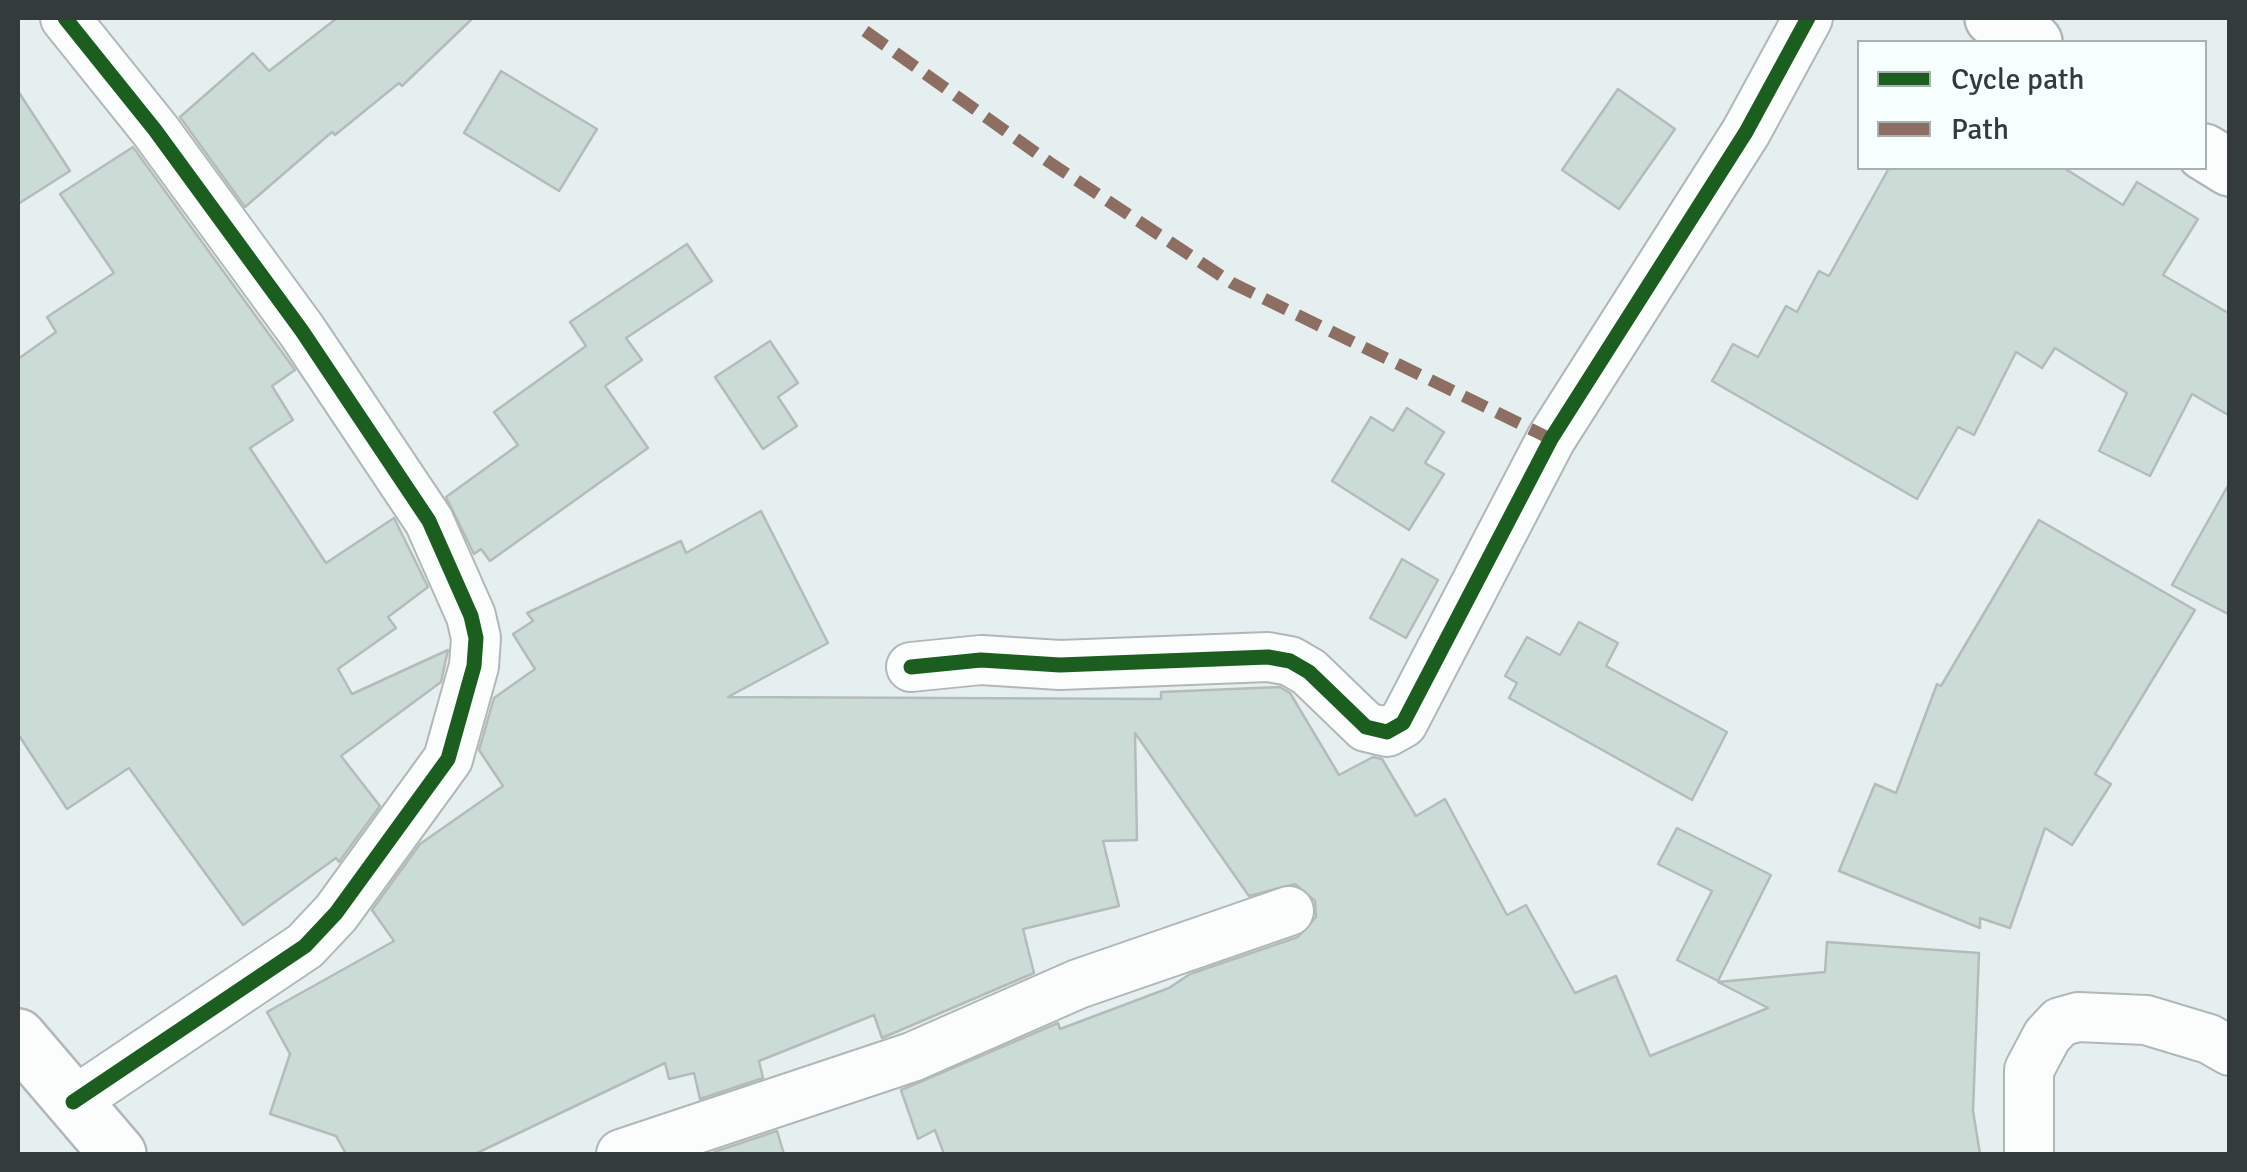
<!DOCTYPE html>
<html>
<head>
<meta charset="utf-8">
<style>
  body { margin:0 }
  #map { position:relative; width:2247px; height:1172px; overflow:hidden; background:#e6efef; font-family:Signika,sans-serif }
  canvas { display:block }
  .frame { position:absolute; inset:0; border:20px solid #343b3b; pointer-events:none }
  .legend { position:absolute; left:1857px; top:40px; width:350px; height:130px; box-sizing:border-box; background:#f7fefe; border:2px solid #a9b0b0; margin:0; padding:12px 18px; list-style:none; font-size:30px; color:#343b3b }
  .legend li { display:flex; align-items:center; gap:20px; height:50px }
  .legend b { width:50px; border:2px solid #a9b0b0 }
</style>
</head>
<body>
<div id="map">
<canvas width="2247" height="1172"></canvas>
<div class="frame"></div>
<ul class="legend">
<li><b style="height:12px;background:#1b5e20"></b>Cycle path</li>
<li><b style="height:12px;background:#8d6e63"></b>Path</li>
</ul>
</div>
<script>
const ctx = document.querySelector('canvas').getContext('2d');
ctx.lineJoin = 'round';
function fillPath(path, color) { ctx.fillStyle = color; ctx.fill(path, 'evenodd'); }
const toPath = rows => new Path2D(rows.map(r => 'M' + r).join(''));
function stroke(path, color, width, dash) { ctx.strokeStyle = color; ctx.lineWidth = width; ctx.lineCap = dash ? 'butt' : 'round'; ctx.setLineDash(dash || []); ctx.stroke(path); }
const building = toPath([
  [337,18,473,18,402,86,399,83,335,135,332,132,245,207,180,117,253,53,269,71,337,18],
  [501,71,597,129,559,191,464,133,501,71],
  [1618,89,1675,129,1619,209,1562,170,1618,89],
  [18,91,70,171,18,204,18,91],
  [133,147,295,370,272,386,293,420,250,448,326,563,394,518,428,587,388,617,396,628,338,669,352,694,448,650,441,682,341,756,380,806,339,862,336,858,243,925,129,768,67,809,18,734,18,359,56,332,47,317,114,273,60,194,133,147],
  [1889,168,2064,168,2123,205,2137,182,2198,219,2163,275,2230,314,2230,416,2192,394,2150,476,2099,451,2127,393,2055,348,2042,368,2016,352,1974,435,1958,427,1917,499,1712,381,1733,344,1758,357,1786,306,1797,312,1819,271,1829,276,1889,168],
  [687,244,712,281,626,338,642,360,605,386,648,448,490,561,481,549,474,554,446,497,518,445,494,412,586,346,570,322,687,244],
  [770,341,798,383,778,397,797,426,763,449,715,377,770,341],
  [1407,408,1444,432,1425,463,1444,474,1409,530,1332,481,1371,417,1393,431,1407,408],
  [2230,482,2230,615,2172,585,2230,482],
  [761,511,828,643,728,697,1161,699,1161,692,1280,687,1290,693,1339,775,1373,757,1382,759,1416,816,1445,799,1507,915,1526,905,1575,993,1616,976,1650,1056,1768,1008,1718,982,1825,972,1827,942,1979,953,1973,1111,1980,1154,944,1154,935,1130,918,1139,901,1090,1058,1023,1060,1029,1169,988,1190,974,1298,937,1316,917,1315,901,1295,884,1249,896,1135,733,1137,840,1103,841,1119,906,1023,929,1034,973,882,1038,874,1015,759,1061,763,1078,700,1099,694,1073,669,1079,665,1063,475,1154,346,1154,336,1136,270,1114,290,1054,267,1012,394,941,372,910,420,844,503,786,479,750,494,698,535,669,513,634,533,621,527,613,681,541,686,553,761,511],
  [2039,520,2195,610,2095,774,2111,784,2072,845,2045,828,2010,928,1980,918,1980,928,1839,871,1875,784,1896,793,1937,684,1941,686,2039,520],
  [1402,559,1438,580,1406,638,1370,618,1402,559],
  [1579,622,1618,643,1606,666,1727,732,1692,800,1509,698,1517,683,1505,676,1527,637,1560,655,1579,622],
  [1677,828,1771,875,1718,981,1677,960,1712,891,1658,864,1677,828],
  [777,1131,784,1154,715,1154,714,1152,777,1131]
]);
const street = toPath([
  [65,18,155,130,302,331,429,521,471,616,476,638,474,666,448,759,336,913,305,946,73,1102],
  [911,667,981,660,1060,665,1268,657,1290,661,1309,672,1366,727,1387,732,1403,723,1551,439,1746,132,1808,18],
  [621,1154,912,1057,1078,984,1289,911],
  [2029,1154,2029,1070,2047,1036,2060,1022,2078,1017,2146,1020,2209,1039,2230,1051]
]);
const secondary = toPath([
  [1993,18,2034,42],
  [2204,152,2230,168]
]);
const highway = toPath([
  [18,1037,118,1154]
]);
const quiet = toPath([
  [865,31,1049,162,1232,283,1551,439]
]);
const cycleway = toPath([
  [65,18,155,130,302,331,429,521,471,616,476,638,474,666,448,759,336,913,305,946,73,1102],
  [911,667,981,660,1060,665,1268,657,1290,661,1309,672,1366,727,1387,732,1403,723,1551,439,1746,132,1808,18]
]);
fillPath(building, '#cbdbd6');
stroke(building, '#b5bbba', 2.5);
stroke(street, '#b1b7b7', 52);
stroke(secondary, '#b1b7b7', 60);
stroke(highway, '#b1b7b7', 60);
stroke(street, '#fbfdfd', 48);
stroke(secondary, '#fbfdfd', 55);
stroke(highway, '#fbfdfd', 55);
stroke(quiet, '#8d6e63', 12, [25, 12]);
stroke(cycleway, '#1b5e20', 15);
</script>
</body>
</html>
